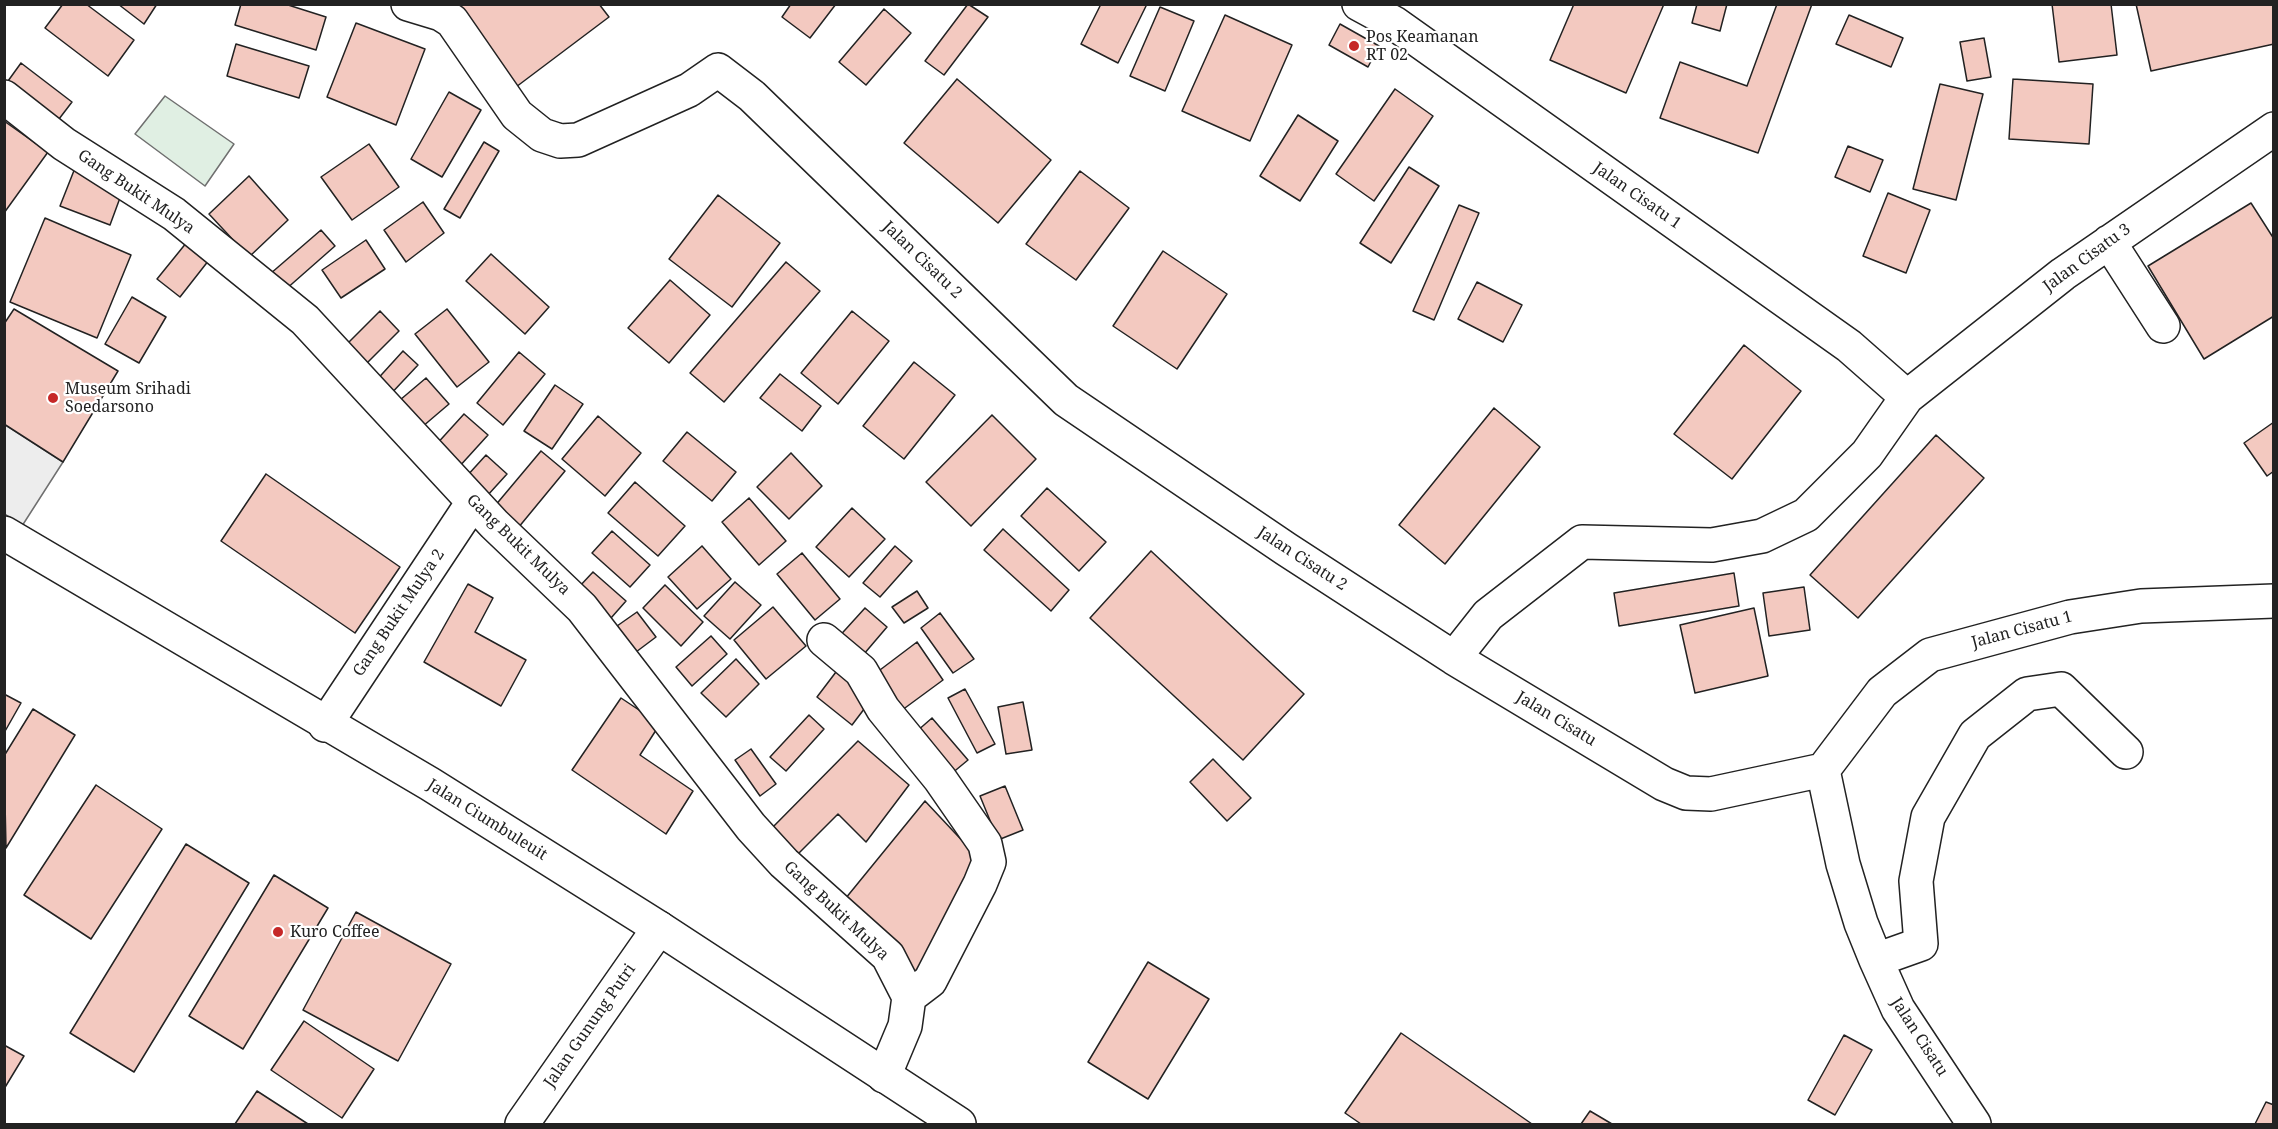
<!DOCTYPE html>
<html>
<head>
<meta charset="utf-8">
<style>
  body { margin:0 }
  #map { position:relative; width:2278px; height:1129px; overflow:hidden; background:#fff; font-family:"Noto Serif",serif }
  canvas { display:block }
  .frame { position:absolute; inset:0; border:6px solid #222; pointer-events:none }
</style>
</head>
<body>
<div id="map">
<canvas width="2278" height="1129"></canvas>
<div class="frame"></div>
</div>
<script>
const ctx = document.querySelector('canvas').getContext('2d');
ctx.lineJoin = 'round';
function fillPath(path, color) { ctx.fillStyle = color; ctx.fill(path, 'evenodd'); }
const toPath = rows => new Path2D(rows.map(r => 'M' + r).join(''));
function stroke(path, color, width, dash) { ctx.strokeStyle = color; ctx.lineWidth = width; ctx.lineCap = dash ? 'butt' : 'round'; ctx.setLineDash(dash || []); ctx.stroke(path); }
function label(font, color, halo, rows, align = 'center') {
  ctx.font = font + ' "Noto Serif",serif'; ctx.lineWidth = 4.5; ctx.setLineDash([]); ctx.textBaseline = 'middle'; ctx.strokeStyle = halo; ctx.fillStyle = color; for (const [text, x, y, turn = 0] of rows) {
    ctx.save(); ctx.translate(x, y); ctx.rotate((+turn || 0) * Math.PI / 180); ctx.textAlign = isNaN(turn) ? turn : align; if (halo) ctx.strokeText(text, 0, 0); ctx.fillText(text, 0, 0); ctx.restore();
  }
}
const green = toPath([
  [165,96,234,144,205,186,135,134,165,96]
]);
const parking = toPath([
  [4,424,63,462,22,526,5,514,4,424]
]);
const building = toPath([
  [63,4,86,4,134,40,108,76,45,28,63,4],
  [118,4,157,4,144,24,118,4],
  [241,4,285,4,326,17,316,50,235,25,241,4],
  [457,4,599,4,609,17,516,87,455,6,457,4],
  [791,4,836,4,810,38,782,17,791,4],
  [968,4,988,17,944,75,925,61,968,4],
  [1101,4,1147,4,1118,63,1081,44,1101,4],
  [1574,4,1664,4,1626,93,1550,60,1574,4],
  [1697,4,1727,4,1720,31,1692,23,1697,4],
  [1777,4,1812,4,1758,153,1660,118,1680,62,1747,86,1777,4],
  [2052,4,2111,4,2117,55,2059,62,2052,4],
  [2136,4,2274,4,2274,44,2151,71,2136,4],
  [1160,7,1194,21,1165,91,1130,76,1160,7],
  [884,9,911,33,866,85,839,62,884,9],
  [1225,15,1292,45,1250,141,1182,111,1225,15],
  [1849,15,1903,38,1891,67,1836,44,1849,15],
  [356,23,425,49,396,125,327,97,356,23],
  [1340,24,1379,46,1368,67,1329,45,1340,24],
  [1984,38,1991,77,1967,81,1960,42,1984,38],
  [236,44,309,66,299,98,227,76,236,44],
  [21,63,72,102,59,119,8,81,21,63],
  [957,79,1051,160,998,223,904,143,957,79],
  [2013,79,2093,84,2089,144,2009,139,2013,79],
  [1940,84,1983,94,1956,200,1913,189,1940,84],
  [1395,89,1433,116,1374,201,1336,174,1395,89],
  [449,92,481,110,442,177,411,159,449,92],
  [1298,115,1338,141,1300,201,1260,176,1298,115],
  [4,121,48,152,4,213,4,121],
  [484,142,499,151,460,218,444,209,484,142],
  [369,144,399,187,352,220,321,177,369,144],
  [1848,146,1883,160,1870,192,1835,177,1848,146],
  [1409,167,1439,186,1391,263,1360,243,1409,167],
  [75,168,124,187,110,225,60,206,75,168],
  [1080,171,1129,208,1076,280,1026,244,1080,171],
  [249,176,288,220,249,257,209,214,249,176],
  [1888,193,1930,210,1906,273,1863,256,1888,193],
  [718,195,780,243,732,307,669,259,718,195],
  [423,202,444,233,406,262,384,230,423,202],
  [2251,203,2274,239,2274,316,2204,359,2148,266,2251,203],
  [1459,205,1479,213,1434,320,1413,311,1459,205],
  [45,218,131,255,97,338,10,302,45,218],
  [321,230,335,246,285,290,270,274,321,230],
  [366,240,385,269,341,298,322,270,366,240],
  [187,242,209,260,180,297,157,279,187,242],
  [1163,251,1227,294,1177,369,1113,326,1163,251],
  [491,254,549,307,525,334,466,281,491,254],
  [786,262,820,291,724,402,690,373,786,262],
  [670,280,710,315,669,363,628,328,670,280],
  [1477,282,1522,305,1503,342,1458,319,1477,282],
  [132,297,166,317,139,363,105,344,132,297],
  [14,309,118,371,63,462,4,424,4,324,14,309],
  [447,309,489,362,457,387,415,334,447,309],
  [380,311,399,331,361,369,341,350,380,311],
  [852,311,889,341,838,404,801,373,852,311],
  [1744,345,1801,391,1732,479,1674,434,1744,345],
  [403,351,418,365,387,398,373,384,403,351],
  [519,352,545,374,503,425,477,403,519,352],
  [914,362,955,395,904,459,863,426,914,362],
  [780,374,821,406,802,431,760,398,780,374],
  [426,378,449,404,422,427,400,400,426,378],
  [555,385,583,404,552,449,524,431,555,385],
  [1494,408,1540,447,1445,564,1399,525,1494,408],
  [464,414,488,435,458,468,434,447,464,414],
  [992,415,1036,459,971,526,926,482,992,415],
  [598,416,641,453,605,496,562,459,598,416],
  [2274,422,2274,471,2267,476,2244,443,2274,422],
  [687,432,736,472,712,501,663,461,687,432],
  [1936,435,1984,478,1858,618,1810,575,1936,435],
  [541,451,565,471,518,528,494,507,541,451],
  [791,453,822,486,789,519,757,487,791,453],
  [486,455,507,474,487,496,466,477,486,455],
  [266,474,400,567,355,633,221,541,266,474],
  [635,482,685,526,658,556,608,513,635,482],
  [1047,488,1106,542,1079,571,1021,516,1047,488],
  [749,498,786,541,759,565,722,522,749,498],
  [852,508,885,539,849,577,816,547,852,508],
  [1003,529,1069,590,1051,611,984,550,1003,529],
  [612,531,650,565,630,587,592,553,612,531],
  [702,546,731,579,697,609,668,577,702,546],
  [895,546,912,561,880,597,863,583,895,546],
  [1151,551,1304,694,1243,760,1090,618,1151,551],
  [802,553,840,599,815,620,777,574,802,553],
  [593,572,626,601,611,618,578,588,593,572],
  [1734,573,1739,606,1619,626,1614,593,1734,573],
  [735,582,761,605,730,639,704,616,735,582],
  [468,584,493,598,475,632,526,660,501,706,424,662,468,584],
  [665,585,703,622,681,646,643,608,665,585],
  [1804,587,1810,630,1769,636,1763,593,1804,587],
  [917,591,928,608,904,623,892,607,917,591],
  [773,607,806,646,766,679,734,640,773,607],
  [865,608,887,627,858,661,835,641,865,608],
  [1754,608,1768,676,1695,693,1680,625,1754,608],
  [637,612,656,637,636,652,617,626,637,612],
  [940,613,974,659,953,673,921,628,940,613],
  [711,636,727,654,692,686,676,667,711,636],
  [917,642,943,680,894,716,868,679,917,642],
  [736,659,759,684,726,717,701,693,736,659],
  [839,668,874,696,852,725,817,697,839,668],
  [965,689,995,744,977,753,948,698,965,689],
  [4,694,21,703,4,733,4,694],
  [621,698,660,724,640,755,693,791,666,834,572,770,621,698],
  [1023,702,1032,750,1006,754,998,707,1023,702],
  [33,709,75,735,6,848,4,756,33,709],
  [809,715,824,729,786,771,770,757,809,715],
  [932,718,968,760,945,779,909,738,932,718],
  [858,741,909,785,866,842,838,814,792,860,769,831,858,741],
  [751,749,776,784,760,796,735,760,751,749],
  [1213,759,1251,798,1227,821,1190,782,1213,759],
  [96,785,162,829,91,939,24,895,96,785],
  [1005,786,1023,830,998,840,980,796,1005,786],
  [925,801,985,865,926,982,841,904,925,801],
  [186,844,249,883,134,1072,70,1033,186,844],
  [274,875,328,908,243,1049,189,1016,274,875],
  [356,912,451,964,398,1061,303,1010,356,912],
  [1148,962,1209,999,1148,1099,1088,1062,1148,962],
  [304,1021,374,1069,342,1118,271,1070,304,1021],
  [1401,1033,1532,1124,1361,1124,1345,1113,1401,1033],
  [1844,1035,1872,1050,1835,1115,1808,1100,1844,1035],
  [4,1045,24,1056,4,1089,4,1045],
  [257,1091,308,1124,235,1124,257,1091],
  [2266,1102,2274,1105,2274,1124,2255,1124,2266,1102],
  [1590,1111,1612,1124,1581,1124,1590,1111]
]);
const minor = toPath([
  [408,4,441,14,452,21,517,115,542,135,560,141,578,140,689,90,718,70,752,96,1066,400,1286,549,1454,658,1664,784,1686,793,1711,794,1823,770,1843,864,1861,923,1876,960,1898,1009,1974,1124],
  [1359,4,1394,23,1849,346,1907,397],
  [4,97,64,144,174,214,305,320,494,524,582,608,751,827,784,863,888,956,909,997,905,1026,884,1076],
  [2109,242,2163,326],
  [824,640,861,671,883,709,940,779,985,844,989,862,980,884,930,981,909,997],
  [1454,658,1488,615,1582,542,1712,545,1762,536,1806,515,1867,454,1907,397,2063,274,2274,129],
  [325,725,473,502],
  [1823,770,1882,692,1930,655,2070,617,2141,606,2274,601],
  [1876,960,1921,944,1916,881,1928,817,1975,735,2027,694,2061,689,2126,752],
  [522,1124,659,928]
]);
const major = toPath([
  [4,533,430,784,659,928,959,1124]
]);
const markers = [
  [1354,46,6,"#c62828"],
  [53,398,6,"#c62828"],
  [278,932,6,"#c62828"]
];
const poiNames = [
  ["Pos Keamanan",1366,37],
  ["RT 02",1366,55],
  ["Museum Srihadi",65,389],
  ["Soedarsono",65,407],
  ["Kuro Coffee",290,932]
];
const streetNames = [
  ["Gang Bukit Mulya",136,192,34],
  ["Jalan Cisatu 1",1637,196,35],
  ["Jalan Cisatu 3",2087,258,-36],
  ["Jalan Cisatu 2",922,260,44],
  ["Gang Bukit Mulya",518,545,44],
  ["Jalan Cisatu 2",1302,559,33],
  ["Gang Bukit Mulya 2",399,613,-56],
  ["Jalan Cisatu 1",2022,630,-15],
  ["Jalan Cisatu",1556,719,31],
  ["Jalan Ciumbuleuit",487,820,32],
  ["Gang Bukit Mulya",836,911,43],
  ["Jalan Gunung Putri",590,1026,-55],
  ["Jalan Cisatu",1919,1037,57]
];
fillPath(green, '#e0efe3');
stroke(green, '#6f6f6f', 1.5);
fillPath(parking, '#ededed');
stroke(parking, '#6f6f6f', 1.5);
fillPath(building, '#f3c9c0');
stroke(building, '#222', 1.5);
stroke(minor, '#222', 36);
stroke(major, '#222', 36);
stroke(minor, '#fff', 33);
stroke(major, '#fff', 33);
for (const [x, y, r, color] of markers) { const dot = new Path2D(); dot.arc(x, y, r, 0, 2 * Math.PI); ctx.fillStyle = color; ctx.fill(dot); stroke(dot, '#fff', 2); }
label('16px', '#222', '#fff', poiNames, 'left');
label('16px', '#222', '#fff', streetNames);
</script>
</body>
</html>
